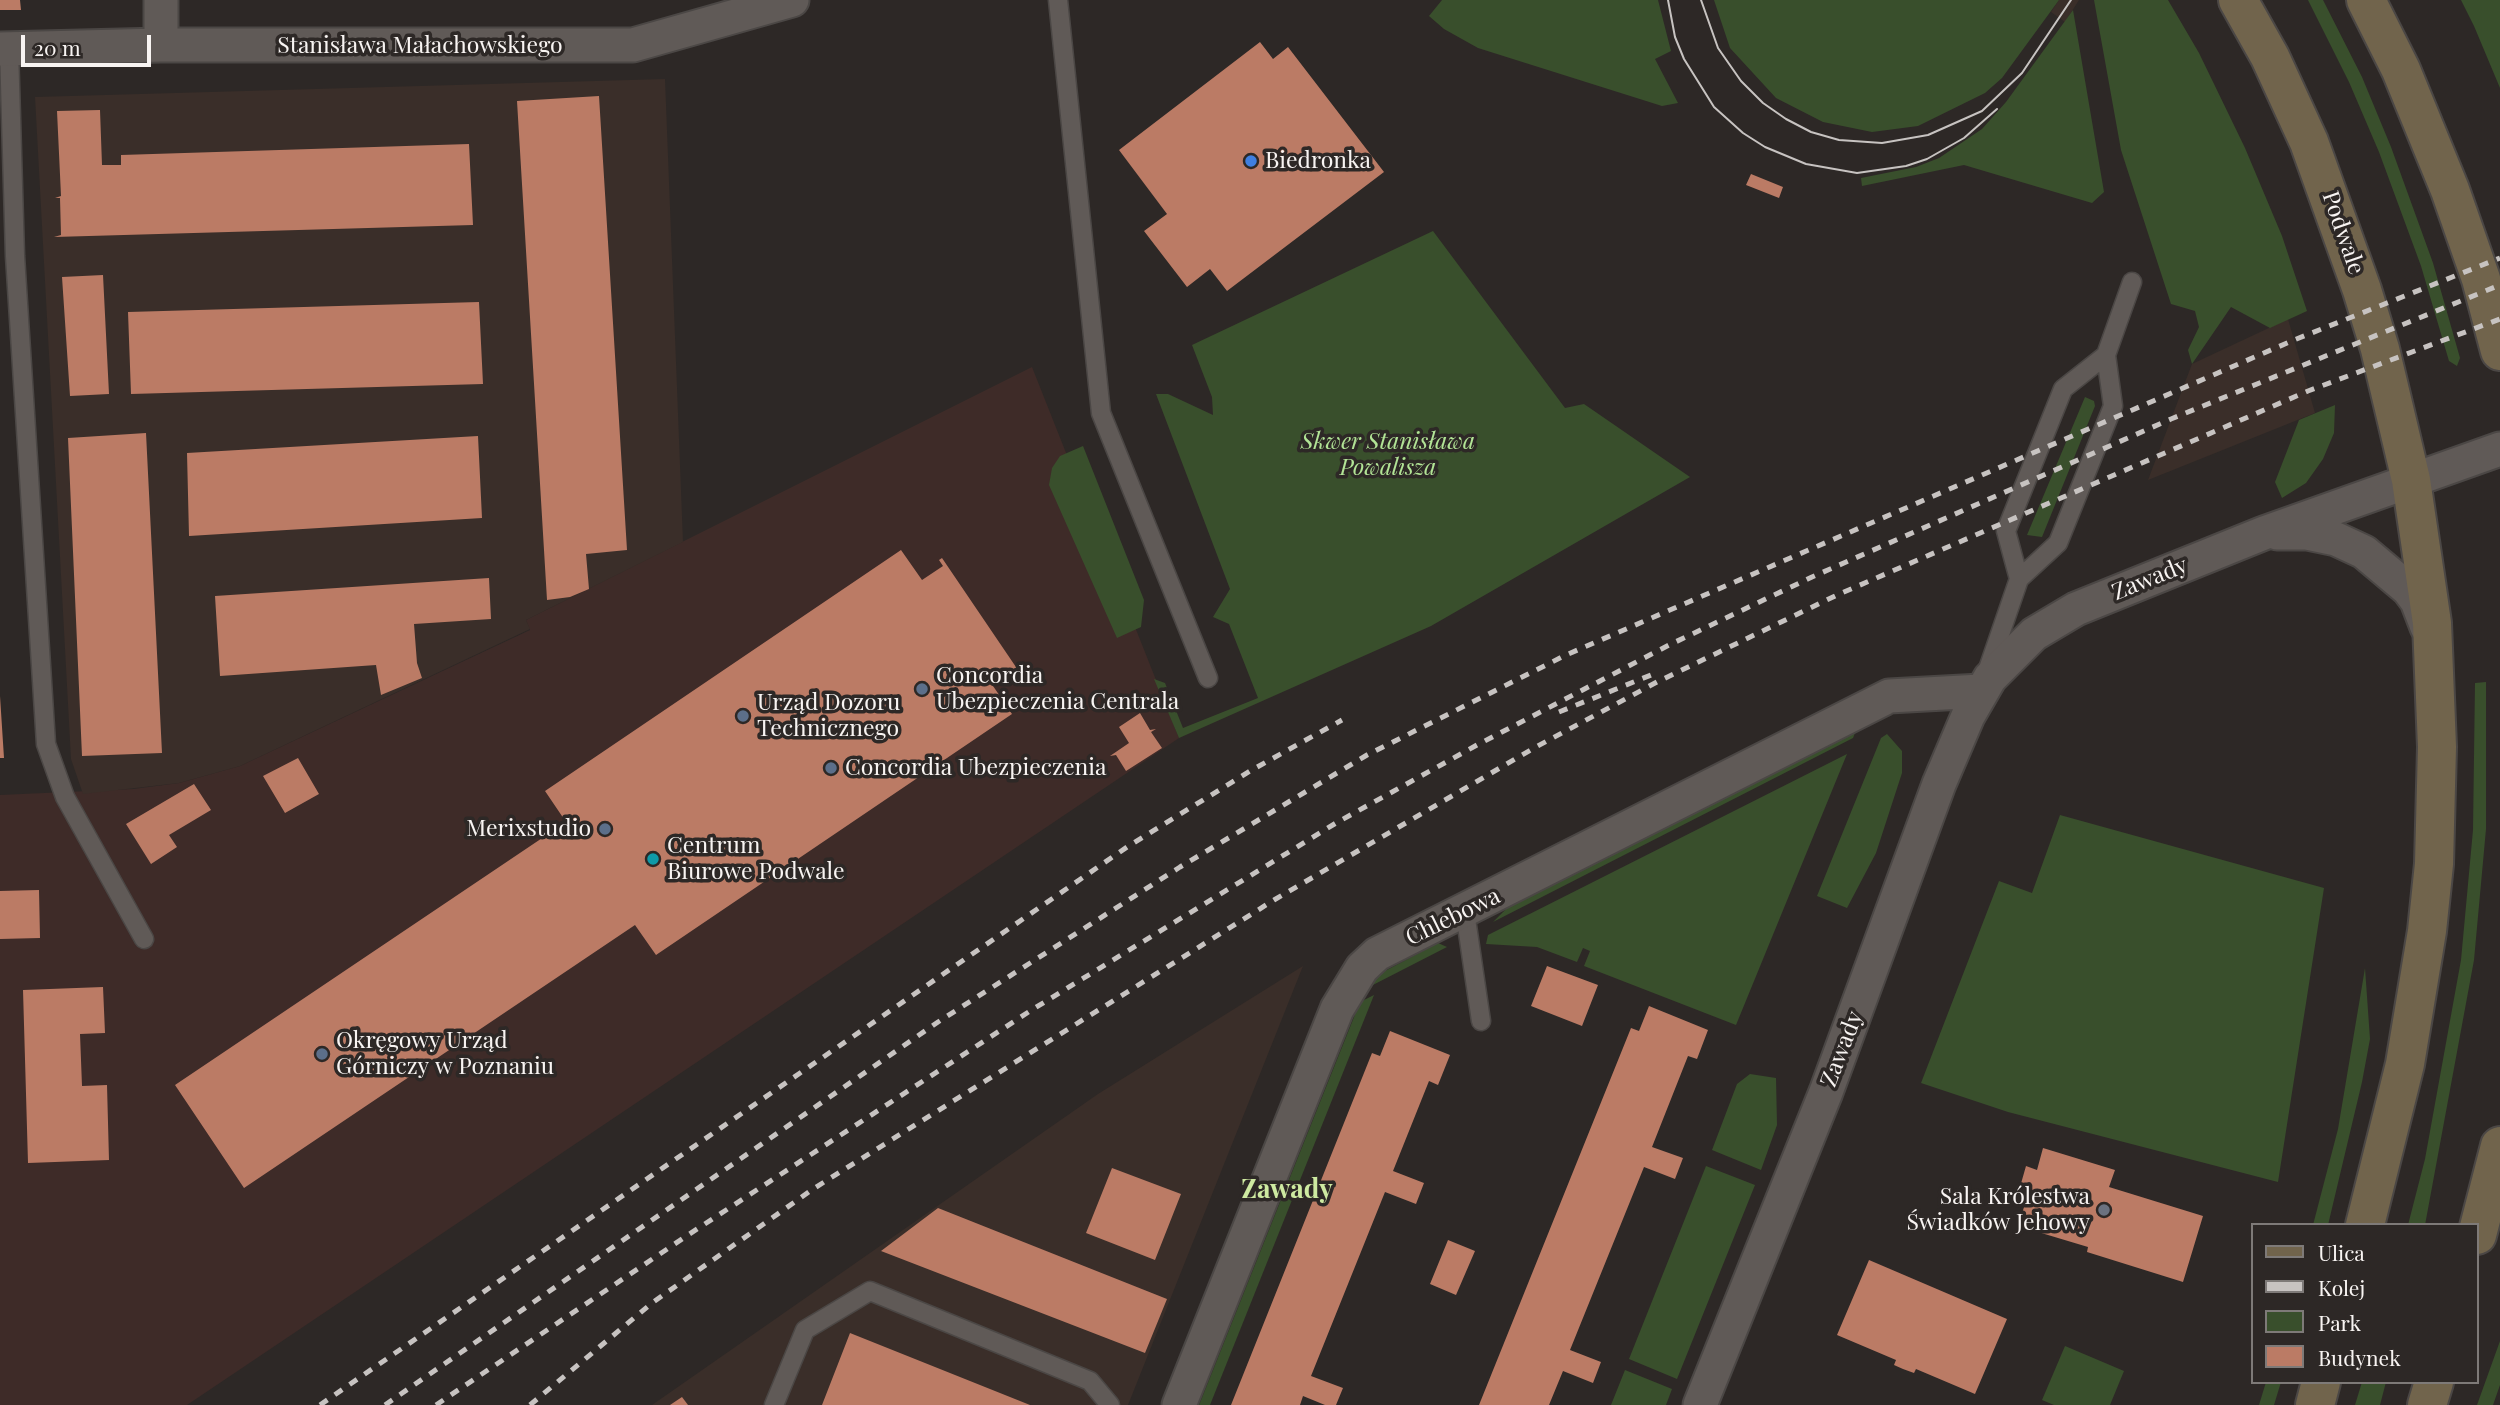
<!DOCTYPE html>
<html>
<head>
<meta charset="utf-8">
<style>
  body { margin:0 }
  #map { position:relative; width:2500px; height:1405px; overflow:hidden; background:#2d2826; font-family:"Playfair Display",serif }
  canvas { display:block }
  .legend { position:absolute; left:2251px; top:1223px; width:228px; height:161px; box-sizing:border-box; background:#2d2826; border:2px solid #7e7a78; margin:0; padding:9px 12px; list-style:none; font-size:21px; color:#f8f4f2 }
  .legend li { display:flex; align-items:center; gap:14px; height:35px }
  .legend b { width:35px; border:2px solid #7e7a78 }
  .scale { position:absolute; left:21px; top:35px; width:130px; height:32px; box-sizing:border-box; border:4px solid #f8f4f2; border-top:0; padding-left:9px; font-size:21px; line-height:24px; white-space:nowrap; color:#f8f4f2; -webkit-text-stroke:5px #2d2826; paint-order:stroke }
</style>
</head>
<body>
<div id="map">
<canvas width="2500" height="1405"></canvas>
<ul class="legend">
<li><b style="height:9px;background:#71644c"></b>Ulica</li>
<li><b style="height:9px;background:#c7c3c1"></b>Kolej</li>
<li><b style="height:19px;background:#394f2c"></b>Park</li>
<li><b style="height:19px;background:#bb7b65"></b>Budynek</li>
</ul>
<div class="scale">20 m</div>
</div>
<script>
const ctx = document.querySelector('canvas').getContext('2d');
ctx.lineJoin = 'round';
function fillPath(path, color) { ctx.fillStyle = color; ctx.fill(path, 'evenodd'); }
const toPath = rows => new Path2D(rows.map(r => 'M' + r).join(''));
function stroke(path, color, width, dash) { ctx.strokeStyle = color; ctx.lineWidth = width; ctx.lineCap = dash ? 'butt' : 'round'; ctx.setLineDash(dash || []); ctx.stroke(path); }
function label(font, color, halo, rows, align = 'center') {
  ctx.font = font + ' "Playfair Display",serif'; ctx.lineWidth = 7; ctx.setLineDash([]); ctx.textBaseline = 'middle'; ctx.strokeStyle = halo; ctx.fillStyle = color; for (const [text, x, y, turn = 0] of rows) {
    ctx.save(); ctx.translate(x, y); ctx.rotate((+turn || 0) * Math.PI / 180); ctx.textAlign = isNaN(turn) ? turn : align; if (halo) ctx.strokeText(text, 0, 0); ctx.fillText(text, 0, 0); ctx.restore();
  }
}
const commercial = toPath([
  [1032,367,1179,738,187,1405,0,1405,0,795,133,789,179,783,240,766,530,630,526,620]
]);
const built = toPath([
  [2059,0,2079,0,2065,22,2051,12],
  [665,79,683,542,526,620,530,629,240,766,179,783,83,794,71,759,35,97],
  [2288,319,2315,413,2148,480,2192,364],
  [1303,966,1128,1405,652,1405,1098,1094]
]);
const green = toPath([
  [1442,0,1658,0,1671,51,1655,59,1678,103,1662,106,1478,48,1444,29,1429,16],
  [1714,0,2059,0,2002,78,1985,93,1918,126,1872,132,1823,122,1776,98,1730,48],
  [2094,0,2168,0,2199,53,2245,148,2282,236,2307,311,2270,328,2231,307,2192,364,2188,350,2199,327,2195,311,2171,304,2121,150],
  [2308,0,2323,0,2362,77,2391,147,2433,263,2460,358,2457,366,2449,361,2421,266,2379,152,2349,82],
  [2461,0,2500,0,2500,88,2474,26],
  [2073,10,2104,192,2092,203,1964,165,1862,186,1861,178,1916,167,1939,158,1982,129,2006,102],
  [1433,231,1565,408,1584,404,1690,477,1431,626,1179,738,1154,679,1165,683,1183,728,1258,698,1229,624,1213,617,1230,589,1156,394,1168,394,1213,415,1212,397,1192,345],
  [2085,397,2094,401,2095,406,2042,537,2027,535],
  [2335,405,2334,433,2323,459,2306,483,2282,498,2275,482,2299,420],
  [1083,446,1144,600,1141,627,1117,638,1049,485,1052,468,1060,456],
  [2486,682,2486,829,2474,960,2425,1225,2408,1225,2425,1159,2461,960,2473,830,2475,683],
  [1857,728,1853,738,1493,922,1507,908],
  [1887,734,1902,751,1902,773,1876,853,1847,908,1817,896,1881,738],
  [1847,754,1736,1025,1584,966,1590,951,1583,948,1577,962,1537,947,1486,944,1488,935],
  [2060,815,2324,888,2278,1182,2008,1112,1921,1083,1999,881,2032,893],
  [1438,943,1447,947,1367,988,1383,972],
  [2365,968,2370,1039,2362,1082,2328,1225,2313,1225,2338,1129],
  [1374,995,1210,1405,1199,1405,1360,1002],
  [1750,1074,1776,1078,1777,1125,1761,1170,1712,1150,1737,1084],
  [1706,1166,1755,1185,1677,1379,1629,1359],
  [2500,1341,2500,1385,2493,1405,2477,1405],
  [2065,1346,2124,1371,2110,1405,2054,1405,2042,1400],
  [1625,1370,1672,1389,1666,1405,1611,1405],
  [2266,1382,2281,1382,2274,1405,2259,1405],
  [2362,1382,2386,1382,2380,1405,2355,1405]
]);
const building = toPath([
  [0,0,20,0,21,10,0,10],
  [1260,42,1273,59,1288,47,1384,172,1227,291,1210,269,1187,287,1144,231,1167,214,1119,150],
  [599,96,627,550,586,554,589,589,570,597,547,600,517,101],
  [100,110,102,165,121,165,121,155,469,144,473,225,54,237,61,235,60,198,55,198,61,196,57,111],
  [1751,174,1783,187,1779,198,1746,185],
  [103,275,109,394,70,396,62,277],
  [479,302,483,384,131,394,128,312],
  [146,433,162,753,82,756,68,438],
  [478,436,482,518,189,536,187,453],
  [901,550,922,580,943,566,939,560,942,558,1020,673,1017,675,1012,668,991,683,1012,714,656,955,635,925,244,1188,175,1085,566,822,545,791],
  [489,578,491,619,414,624,417,663,422,678,381,695,376,665,220,676,215,596],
  [0,696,4,758,0,758],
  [1140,713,1150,730,1156,729,1151,732,1162,748,1126,771,1116,755,1110,756,1129,743,1119,727],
  [298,758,319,794,285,813,263,776],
  [194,784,211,810,169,835,177,847,151,864,126,824],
  [39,890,40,938,0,939,0,891],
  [1547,966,1598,985,1582,1026,1531,1006],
  [103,987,105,1033,80,1034,82,1086,107,1085,109,1160,28,1163,23,990],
  [1649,1006,1708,1030,1697,1059,1688,1056,1652,1147,1683,1158,1675,1179,1644,1167,1570,1350,1601,1362,1593,1383,1563,1371,1549,1405,1479,1405,1631,1028,1639,1031],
  [1390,1031,1450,1055,1438,1085,1429,1081,1393,1171,1424,1183,1416,1204,1385,1192,1311,1376,1343,1388,1336,1405,1325,1405,1303,1396,1300,1405,1231,1405,1372,1053,1380,1056],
  [2043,1148,2115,1170,2109,1187,2203,1216,2183,1282,2087,1252,2088,1247,2018,1226,2025,1204,2016,1201,2026,1166,2037,1170],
  [1112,1168,1181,1194,1155,1260,1086,1233],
  [938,1208,1167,1299,1145,1353,881,1251],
  [1448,1240,1475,1251,1456,1295,1430,1284],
  [1869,1260,2007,1319,1975,1394,1916,1369,1914,1373,1903,1369,1894,1365,1896,1360,1837,1335],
  [850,1333,1030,1405,822,1405],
  [682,1397,688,1405,670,1405]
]);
const service = toPath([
  [1058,0,1101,413,1208,678],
  [9,49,15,256,46,744,65,797,144,939],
  [2019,579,2006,531,2063,389,2106,355],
  [1987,672,2019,579,2058,543,2113,406,2106,355,2132,282],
  [1465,912,1481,1021],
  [774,1405,805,1330,870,1291,1090,1381,1110,1405]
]);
const minor = toPath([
  [161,0,161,45],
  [0,49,161,45,633,45,792,0],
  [2277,533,2307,533,2336,539,2364,552,2408,589,2417,601,2427,627],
  [1179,1405,1337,1009,1362,968,1377,954,1889,696,1981,691],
  [1700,1405,1826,1092,1939,784,1968,716,1990,678,2034,634,2076,609,2264,533,2500,449]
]);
const secondary = toPath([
  [2238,0,2270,57,2309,142,2362,290,2380,349,2411,480,2432,623,2437,747,2434,864,2427,931,2405,1064,2365,1225],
  [2366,0,2401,70,2450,190,2481,279,2500,351],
  [2477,1235,2500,1146],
  [2315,1405,2321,1382],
  [2427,1405,2434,1382]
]);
const tram = toPath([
  [1668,0,1675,37,1684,59,1714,107,1743,133,1765,147,1806,164,1857,173,1906,166,1927,159,1964,138,1997,109],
  [1701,0,1718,48,1741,81,1763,103,1786,119,1811,132,1839,140,1882,143,1928,135,1982,111,2022,73,2071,0]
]);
const rail = toPath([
  [1559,712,1656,673],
  [320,1405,1127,847,1250,771,1342,720],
  [385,1405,938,1022,1180,867,1367,755,1566,655,2294,340,2500,258],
  [436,1405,688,1235,1030,1011,1336,823,1477,745,1669,645,1812,577,2171,419,2500,285],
  [530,1405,652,1303,813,1189,1274,900,1534,748,1657,682,1837,595,2308,391,2500,319]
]);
const markers = [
  [1251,161,7,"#3f7fe0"],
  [922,689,7,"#5c6f8a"],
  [743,716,7,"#5c6f8a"],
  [831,768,7,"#5c6f8a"],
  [605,829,7,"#5c6f8a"],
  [653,859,7,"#0f9aa8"],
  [322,1054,7,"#5c6f8a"],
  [2104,1210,7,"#6b7280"]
];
const streetNames = [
  ["Stanisława Małachowskiego",420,46],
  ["Podwale",2343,233,71],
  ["Zawady",2150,579,-22],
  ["Chlebowa",1453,917,-26],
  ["Zawady",1842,1049,-69]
];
const poiNames = [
  ["Biedronka",1265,161],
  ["Concordia",936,676],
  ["Ubezpieczenia Centrala",936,702],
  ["Urząd Dozoru",757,703],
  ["Technicznego",757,729],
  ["Concordia Ubezpieczenia",845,768],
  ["Merixstudio",591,829,"right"],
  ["Centrum",667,846],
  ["Biurowe Podwale",667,872],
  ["Okręgowy Urząd",336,1041],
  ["Górniczy w Poznaniu",336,1067],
  ["Sala Królestwa",2090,1197,"right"],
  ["Świadków Jehowy",2090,1223,"right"]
];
const parkNames = [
  ["Skwer Stanisława",1388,442],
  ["Powalisza",1388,468]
];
const quarterNames = [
  ["Zawady",1287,1190]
];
fillPath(commercial, '#3e2b28');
fillPath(built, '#3a2e29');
fillPath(green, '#394f2c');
fillPath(building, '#bb7b65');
stroke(service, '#4b4745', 21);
stroke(minor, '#4b4745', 37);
stroke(secondary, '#4b4745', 42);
stroke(service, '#605a57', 18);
stroke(minor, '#605a57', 33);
stroke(secondary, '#71644c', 38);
stroke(tram, '#c7c3c1', 2);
stroke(rail, '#c7c3c1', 5, [9, 9]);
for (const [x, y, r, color] of markers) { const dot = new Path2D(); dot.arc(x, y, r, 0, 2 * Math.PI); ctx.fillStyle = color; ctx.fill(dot); stroke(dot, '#2d2826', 2.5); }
label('23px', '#f8f4f2', '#2d2826', streetNames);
label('23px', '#f8f4f2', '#2d2826', poiNames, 'left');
label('italic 23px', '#b2e496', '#2d2826', parkNames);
label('bold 26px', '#ceeaa1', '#2d2826', quarterNames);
</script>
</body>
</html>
